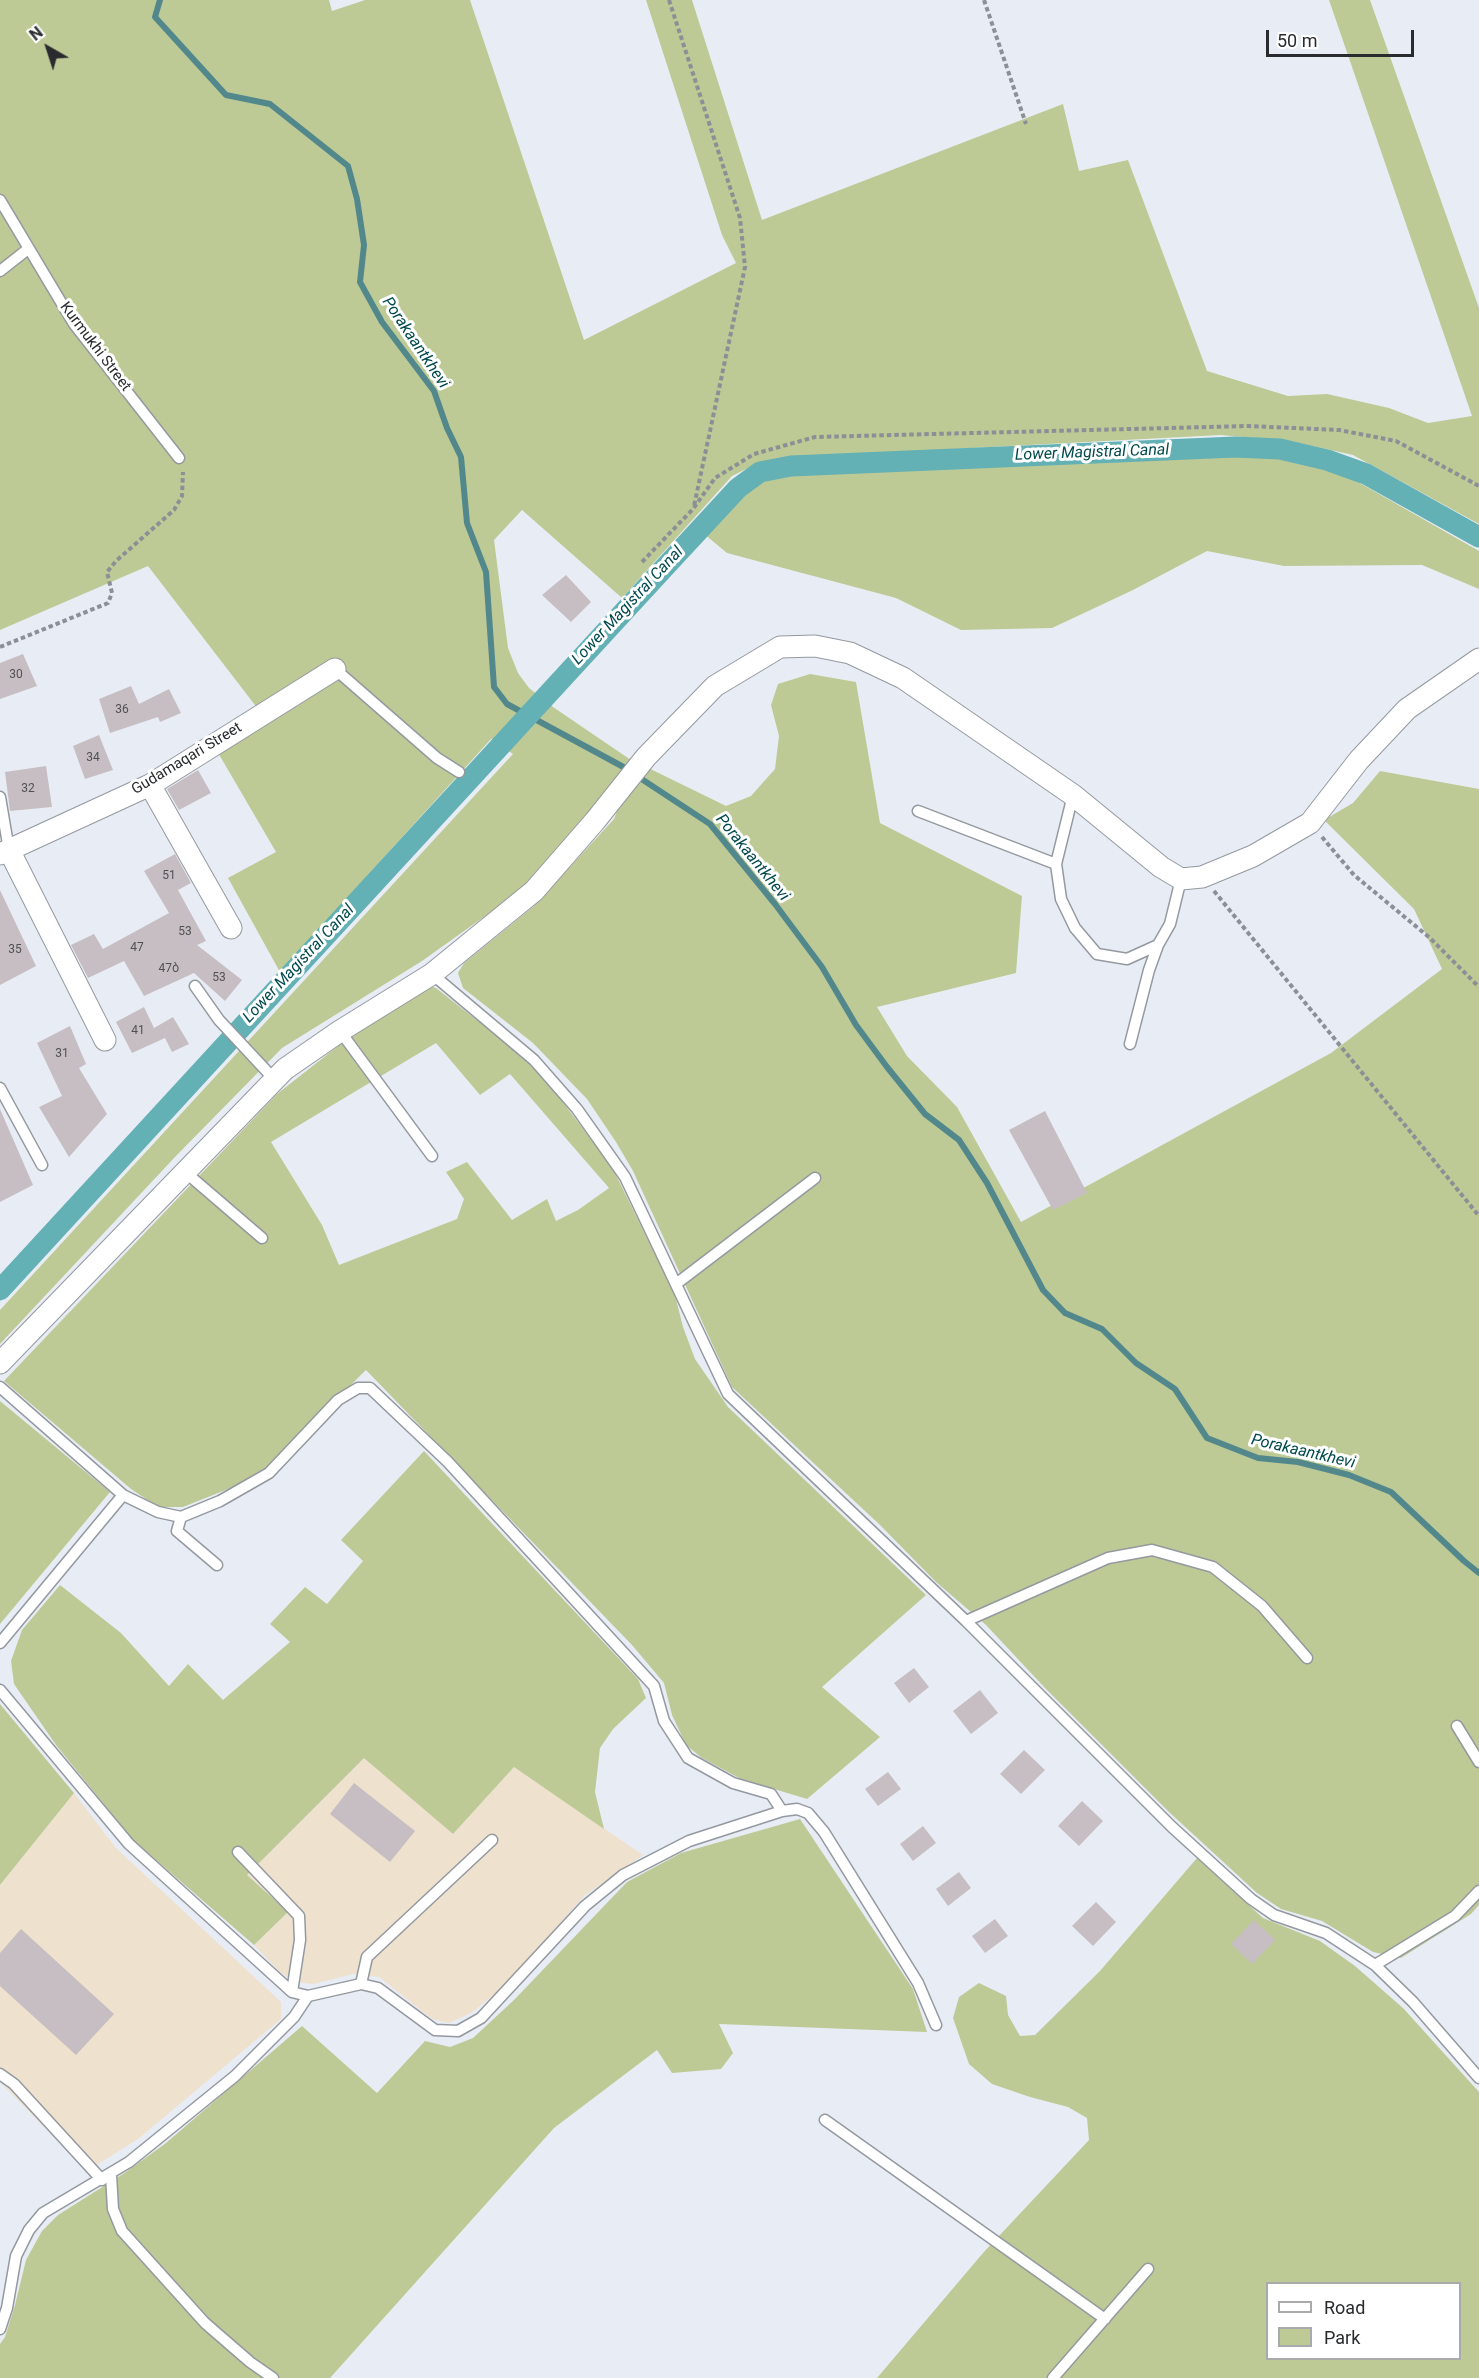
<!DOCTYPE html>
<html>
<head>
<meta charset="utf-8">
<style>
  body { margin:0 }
  #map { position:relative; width:1479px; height:2378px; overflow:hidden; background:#e8edf5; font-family:Roboto,sans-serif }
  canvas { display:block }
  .legend { position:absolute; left:1266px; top:2282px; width:195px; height:78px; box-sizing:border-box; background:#fff; border:2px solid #a9aaab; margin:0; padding:8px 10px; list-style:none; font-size:18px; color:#292b2e }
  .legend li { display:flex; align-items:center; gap:12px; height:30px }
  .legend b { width:30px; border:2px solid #a9aaab }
  .north { position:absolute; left:18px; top:18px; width:60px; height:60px; -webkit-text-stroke:4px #fff; paint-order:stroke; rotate:321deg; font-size:16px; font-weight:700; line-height:24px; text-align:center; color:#292b2e }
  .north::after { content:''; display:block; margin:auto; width:21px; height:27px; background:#292b2e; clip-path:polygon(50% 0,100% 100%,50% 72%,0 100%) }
  .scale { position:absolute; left:1266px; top:30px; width:148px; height:27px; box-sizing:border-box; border:3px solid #292b2e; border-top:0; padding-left:8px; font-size:18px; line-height:21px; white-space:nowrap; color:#292b2e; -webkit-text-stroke:4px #fff; paint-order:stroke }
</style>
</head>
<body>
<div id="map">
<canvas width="1479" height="2378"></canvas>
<ul class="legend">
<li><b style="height:8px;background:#fff"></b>Road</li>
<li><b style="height:16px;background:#bdca95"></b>Park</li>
</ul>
<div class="north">N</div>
<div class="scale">50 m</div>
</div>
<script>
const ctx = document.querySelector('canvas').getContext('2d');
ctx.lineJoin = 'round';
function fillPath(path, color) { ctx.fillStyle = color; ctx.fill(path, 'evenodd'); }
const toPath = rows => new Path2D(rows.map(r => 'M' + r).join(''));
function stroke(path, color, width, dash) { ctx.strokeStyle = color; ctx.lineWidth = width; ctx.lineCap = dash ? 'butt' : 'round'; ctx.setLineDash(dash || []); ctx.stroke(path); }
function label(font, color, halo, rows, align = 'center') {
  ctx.font = font + ' Roboto,"Noto Sans Georgian",sans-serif'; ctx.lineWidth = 6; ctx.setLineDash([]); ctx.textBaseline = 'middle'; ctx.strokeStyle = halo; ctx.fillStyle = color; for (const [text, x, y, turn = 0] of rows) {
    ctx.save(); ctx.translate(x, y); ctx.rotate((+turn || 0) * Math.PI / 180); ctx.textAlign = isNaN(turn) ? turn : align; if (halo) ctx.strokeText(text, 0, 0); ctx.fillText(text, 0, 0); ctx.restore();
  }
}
const industrial = toPath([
  [365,1757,453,1834,514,1767,643,1855,584,1896,505,1986,471,2013,449,2023,432,2019,379,1977,353,1974,314,1984,295,1982,279,1971,254,1945,288,1912,247,1875],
  [74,1793,116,1848,281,2002,281,2019,138,2139,87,2171,0,2082,0,1885]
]);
const green = toPath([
  [0,0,329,0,332,11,365,0,470,0,584,340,736,263,722,235,646,0,692,0,762,220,1063,104,1079,171,1128,160,1207,371,1288,396,1327,394,1389,408,1428,423,1472,416,1329,0,1370,0,1479,308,1479,524,1353,455,1290,441,1221,435,971,448,758,463,732,476,622,598,522,510,494,540,508,648,518,673,529,688,553,707,628,758,726,806,751,796,775,769,779,736,771,705,778,684,810,674,856,682,880,823,1022,896,1016,973,877,1007,907,1056,957,1107,1021,1222,1331,1053,1442,969,1414,909,1324,820,1353,803,1380,771,1479,789,1479,1905,1471,1914,1401,1958,1373,1952,1322,1921,1281,1909,1257,1893,1169,1812,1045,1688,986,1625,936,1582,880,1525,732,1387,633,1171,616,1142,587,1099,533,1043,463,988,458,973,464,963,533,907,614,819,623,795,561,848,523,889,422,961,282,1048,175,1157,0,1344,0,1310,513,754,491,739,280,972,228,878,276,852,217,751,268,722,148,566,0,630],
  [1200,455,1283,455,1337,470,1479,551,1479,589,1422,565,1284,566,1207,551,1133,590,1052,628,961,630,896,598,727,553,703,533,747,487,769,476],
  [427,985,436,988,526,1059,549,1084,612,1167,675,1295,683,1327,695,1359,728,1407,926,1595,822,1687,880,1737,807,1799,741,1779,702,1758,686,1745,672,1715,664,1683,632,1645,366,1370,270,1465,233,1487,183,1507,158,1507,131,1489,4,1381,277,1094,342,1043],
  [436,1043,480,1095,510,1074,609,1188,578,1210,556,1221,547,1199,512,1220,467,1162,446,1172,464,1199,457,1219,339,1265,322,1225,271,1142],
  [0,1401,110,1492,0,1624],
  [424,1451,638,1679,646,1698,613,1729,600,1748,595,1792,604,1829,514,1767,453,1834,364,1758,247,1875,288,1912,254,1945,133,1840,56,1745,14,1684,11,1661,22,1630,60,1585,121,1633,169,1686,188,1664,223,1700,290,1642,270,1624,305,1587,327,1604,363,1561,341,1540],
  [0,1704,74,1793,0,1885],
  [800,1819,913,1989,927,2032,719,2024,733,2053,721,2069,672,2073,657,2050,554,2128,330,2378,0,2378,0,2344,5,2337,15,2305,26,2260,42,2231,58,2215,126,2172,166,2143,302,2026,377,2093,425,2041,450,2047,473,2038,514,2000,627,1882,681,1853],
  [1197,1858,1263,1918,1320,1941,1355,1966,1403,2008,1479,2092,1479,2378,877,2378,983,2253,1089,2140,1087,2118,1068,2107,1030,2097,992,2084,969,2064,953,2018,959,1997,979,1983,1006,1996,1008,2015,1020,2036,1035,2035,1100,1971],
  [1268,2284,1460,2284,1460,2358,1268,2358]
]);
const stream = toPath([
  [160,0,155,17,226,95,270,104,348,166,357,199,364,245,360,282,382,322,434,391,447,428,461,457,467,523,486,572,494,687,507,704,629,770],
  [637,776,710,824,775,904,822,967,856,1025,887,1067,925,1114,959,1140,987,1183,1043,1290,1065,1313,1102,1329,1136,1363,1175,1389,1207,1438,1258,1458,1298,1462,1349,1475,1391,1492,1464,1561,1479,1573]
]);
const canal = toPath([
  [0,1290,664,568,738,488,760,472,791,466,1235,447,1280,449,1327,460,1366,474,1479,537]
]);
const building = toPath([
  [566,575,591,602,571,622,542,595],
  [23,654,37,686,0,699,0,663],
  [131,686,139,704,169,689,181,713,160,722,158,717,110,733,99,699],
  [99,735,113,770,85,779,73,746],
  [46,766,52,807,10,811,5,772],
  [198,770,211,793,179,810,167,789],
  [175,854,191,883,178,890,206,941,197,945,242,980,225,1001,194,973,144,996,124,961,88,978,71,945,94,934,103,949,169,913,144,871],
  [0,890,36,966,0,985],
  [144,1007,154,1028,173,1017,189,1044,172,1052,165,1038,132,1053,116,1022],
  [70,1026,86,1064,79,1068,107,1114,69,1157,39,1107,62,1096,37,1043],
  [0,1109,33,1185,0,1202],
  [1045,1111,1087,1193,1053,1210,1009,1130],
  [914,1668,929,1687,909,1703,894,1683],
  [980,1690,998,1713,971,1734,953,1711],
  [1024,1750,1045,1770,1021,1794,1000,1774],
  [888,1772,901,1789,878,1806,865,1789],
  [354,1783,415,1831,390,1862,330,1814],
  [1082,1801,1103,1821,1079,1846,1058,1826],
  [923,1826,936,1843,913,1861,900,1844],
  [959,1872,971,1888,948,1906,936,1889],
  [1096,1902,1116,1922,1093,1946,1072,1926],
  [995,1919,1008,1936,985,1953,972,1936],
  [1254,1920,1275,1940,1252,1964,1231,1944],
  [21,1929,114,2014,76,2055,0,1986,0,1953]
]);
const path = toPath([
  [669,0,740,218,745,267,694,506],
  [984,0,1026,124],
  [642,562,693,509,715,478,754,454,815,437,1248,426,1339,430,1396,441,1479,486],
  [0,647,108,603,112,593,107,572,116,561,174,510,182,496,183,472],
  [1322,837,1354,875,1430,938,1479,987],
  [1214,891,1479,1216]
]);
const service = toPath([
  [0,200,74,324,179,458],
  [0,271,28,249],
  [335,669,437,758,459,772],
  [1073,795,1056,864,1061,899,1075,928,1097,954,1127,959,1158,945],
  [0,797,9,850],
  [918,811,1056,864],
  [432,974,534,1060,577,1109,625,1177,728,1394,966,1621,1172,1827,1251,1899,1274,1915,1326,1933,1375,1965,1413,2002,1479,2078],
  [195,986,219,1020,274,1079],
  [340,1031,432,1156],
  [1130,1044,1149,970,1158,945,1170,924,1181,879],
  [0,1088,42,1165],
  [184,1171,262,1238],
  [676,1284,815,1178],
  [0,1387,123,1495,158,1512,181,1517,220,1501,269,1473,338,1400,358,1388,370,1388,448,1462,654,1686,664,1721,688,1758,733,1783,771,1794,782,1811,689,1841,623,1875,585,1906,481,2018,458,2031,435,2030,378,1988,361,1984,308,1996,292,1992,129,1844,0,1690],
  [181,1517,177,1531,217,1565],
  [966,1621,1108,1558,1152,1550,1213,1567,1262,1606,1307,1658],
  [0,1643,123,1495],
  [1457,1726,1479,1762],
  [782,1811,797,1809,808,1813,824,1832,918,1983,936,2025],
  [238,1852,299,1916,300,1940,292,1992],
  [1375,1965,1455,1916,1479,1891],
  [361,1984,367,1957,492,1840],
  [0,2074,14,2084,102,2180],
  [825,2120,1105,2319],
  [111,2175,113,2209,122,2231,205,2323,250,2362,273,2378],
  [0,2329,7,2308,16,2256,29,2230,43,2213,129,2162,235,2076,294,2017,308,1996],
  [1053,2378,1148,2269]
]);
const minor = toPath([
  [150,785,231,928],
  [9,850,105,1040],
  [0,854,150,785,335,669],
  [0,1363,285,1069,340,1031,432,974,534,891,595,821,646,757,715,686,780,647,815,646,850,653,903,678,1073,795,1161,867,1181,879,1202,877,1253,856,1310,823,1359,760,1407,709,1479,659]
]);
const numberNames = [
  ["30",16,675],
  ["36",122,710],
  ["34",93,758],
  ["32",28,789],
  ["51",169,876],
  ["53",185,932],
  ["47",137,948],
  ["35",15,950],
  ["47ბ",169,969],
  ["53",219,978],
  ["41",138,1031],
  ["31",62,1054]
];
const streetNames = [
  ["Kurmukhi Street",95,347,53],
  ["Gudamaqari Street",187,759,-31]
];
const waterNames = [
  ["Porakaantkhevi",415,343,56],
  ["Lower Magistral Canal",1092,453,-2],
  ["Lower Magistral Canal",628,606,-47],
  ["Porakaantkhevi",752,858,51],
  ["Lower Magistral Canal",299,964,-47],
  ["Porakaantkhevi",1303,1452,13]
];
fillPath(industrial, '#eee1cd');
fillPath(green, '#bdca95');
stroke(stream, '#52888c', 6);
stroke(canal, '#63b0b5', 21);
fillPath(building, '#c7bec3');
stroke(service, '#9499a0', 13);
stroke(minor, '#9499a0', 23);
stroke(path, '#8c8f95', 4, [4.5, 3]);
stroke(service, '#fff', 10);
stroke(minor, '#fff', 21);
label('12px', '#505053', null, numberNames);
label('15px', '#292b2e', '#fff', streetNames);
label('italic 16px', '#00494d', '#fff', waterNames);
</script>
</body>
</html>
